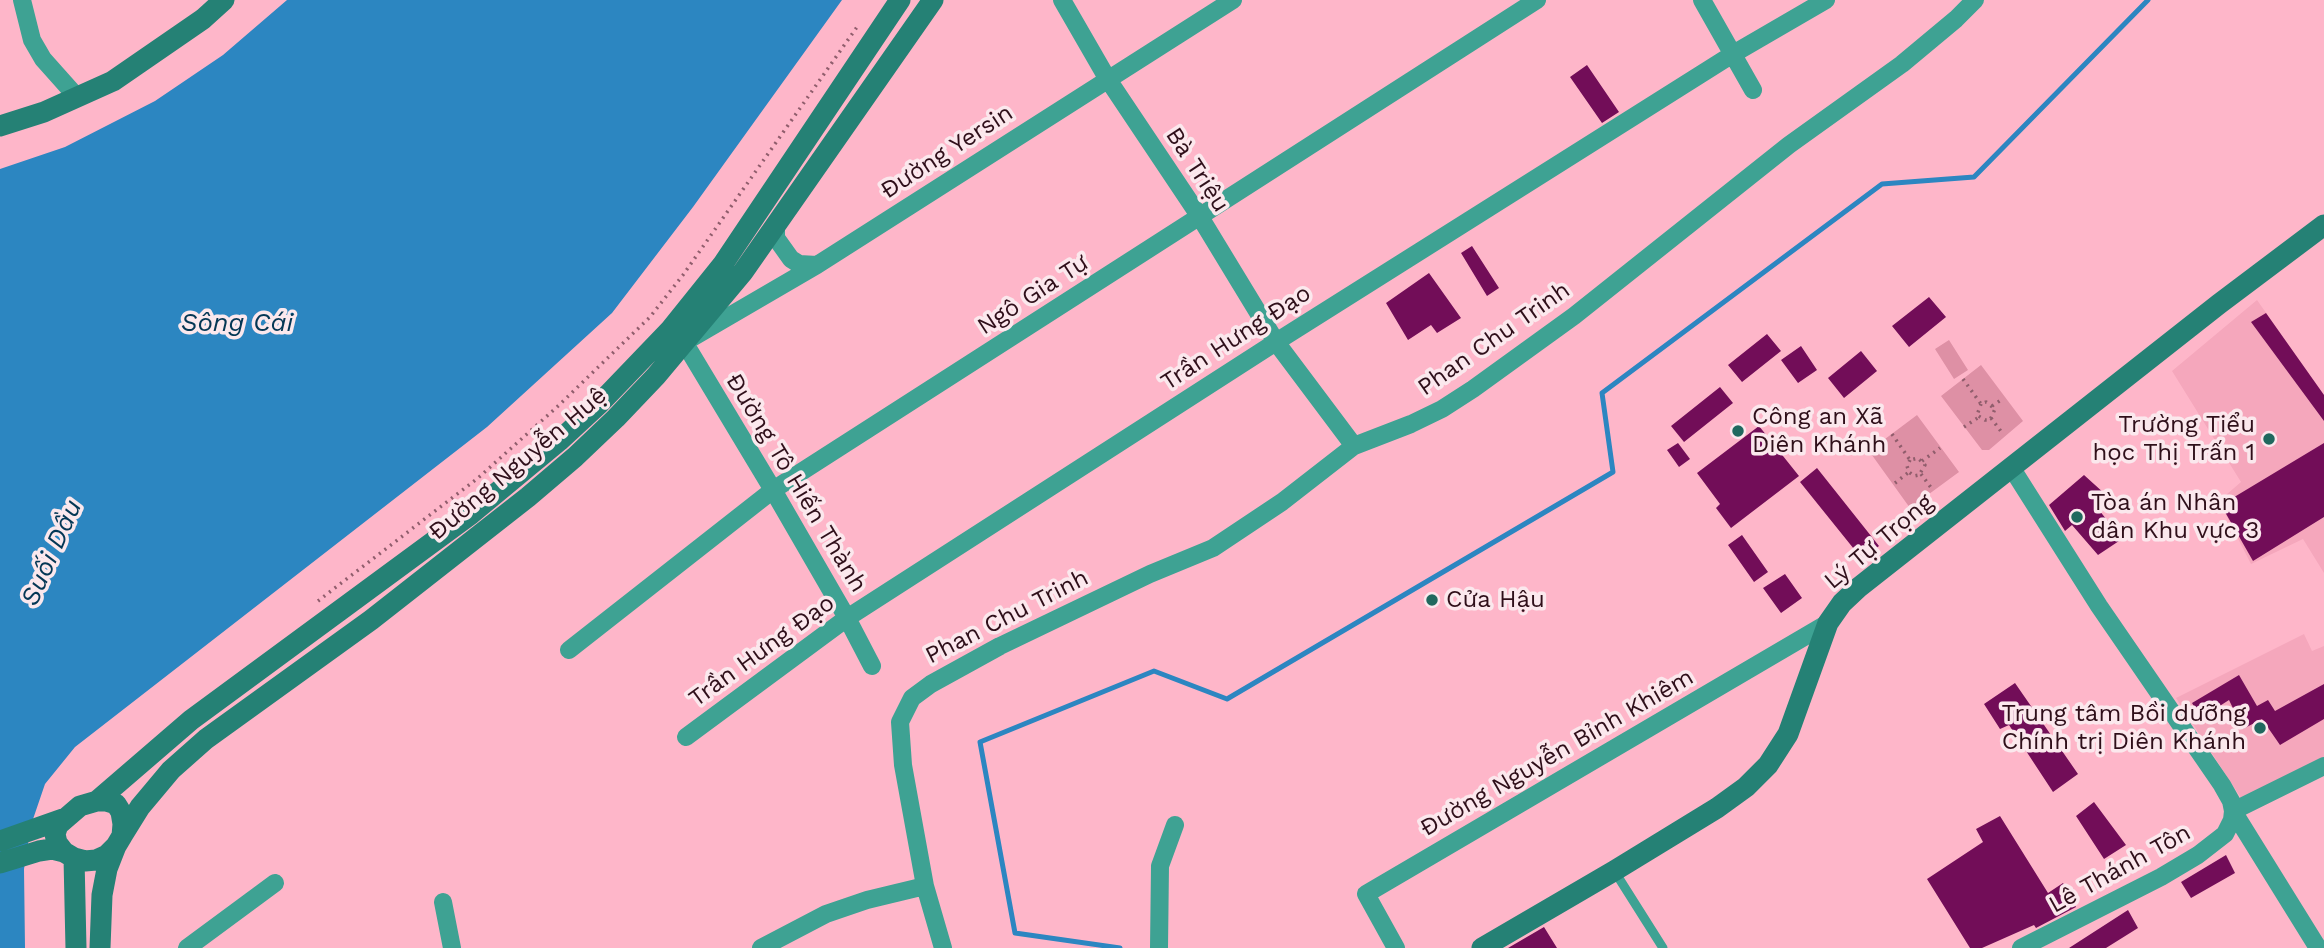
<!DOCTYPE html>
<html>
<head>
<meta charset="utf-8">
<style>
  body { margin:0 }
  canvas { display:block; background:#feb6c9 }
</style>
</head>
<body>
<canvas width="2324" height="948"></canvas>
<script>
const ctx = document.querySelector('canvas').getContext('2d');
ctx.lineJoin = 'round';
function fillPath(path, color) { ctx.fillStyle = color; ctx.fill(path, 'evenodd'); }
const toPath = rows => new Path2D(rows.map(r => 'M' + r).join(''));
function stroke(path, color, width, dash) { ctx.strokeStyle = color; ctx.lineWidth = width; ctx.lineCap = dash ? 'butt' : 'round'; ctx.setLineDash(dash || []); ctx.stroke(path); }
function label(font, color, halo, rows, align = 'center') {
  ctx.font = font + ' "Work Sans",sans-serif'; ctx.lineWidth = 7; ctx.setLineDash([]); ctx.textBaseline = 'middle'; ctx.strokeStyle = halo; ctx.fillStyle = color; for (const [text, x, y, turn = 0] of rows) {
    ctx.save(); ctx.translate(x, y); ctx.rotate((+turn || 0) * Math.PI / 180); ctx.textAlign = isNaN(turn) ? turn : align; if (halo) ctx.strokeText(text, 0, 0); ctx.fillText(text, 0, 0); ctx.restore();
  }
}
const built = toPath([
  [2257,300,2324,395,2324,573,2303,539,2251,564,2219,501,2241,482,2172,371],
  [2304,634,2312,651,2324,646,2324,758,2241,798,2176,698]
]);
const green = toPath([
  [1949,340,1968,370,1954,379,1935,349],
  [1981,365,2023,421,1989,450,1982,450,1941,396],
  [1917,415,1959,472,1910,508,1869,451]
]);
const water = toPath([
  [287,0,842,0,693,207,612,313,487,427,75,747,45,784,31,825,24,869,25,948,0,948,0,169,65,147,155,101,223,55]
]);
const stream = toPath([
  [1120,948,1015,933,980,742,1154,671,1227,699,1613,472,1602,393,1882,184,1974,177,2148,0]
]);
const building = toPath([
  [1587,65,1619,112,1602,123,1570,77],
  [1472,246,1499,288,1487,296,1461,253],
  [1429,273,1461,318,1437,333,1431,325,1408,340,1386,303],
  [1929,297,1946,317,1909,347,1892,326],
  [2266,313,2324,395,2324,421,2251,322],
  [1767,334,1781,351,1742,382,1728,365],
  [1801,346,1817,370,1798,383,1781,360],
  [1861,351,1877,371,1844,398,1828,378],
  [1720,387,1733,403,1684,442,1671,426],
  [1759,426,1799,476,1731,528,1716,508,1720,504,1697,473],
  [1678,443,1690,459,1679,467,1667,450],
  [2324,443,2324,517,2253,561,2221,505],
  [1817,468,1879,546,1862,559,1800,482],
  [2084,475,2105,494,2095,505,2122,539,2098,555,2072,525,2065,531,2049,505],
  [1742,535,1768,572,1754,582,1728,545],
  [1785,574,1802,598,1781,613,1763,588],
  [2239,675,2257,706,2268,700,2275,711,2324,684,2324,719,2280,745,2262,719,2243,729,2229,700,2201,718,2192,703],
  [2015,683,2078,774,2053,792,2009,725,2000,729,1984,704],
  [2094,802,2126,845,2104,859,2076,816],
  [2000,816,2048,893,2063,883,2076,907,2036,928,2034,925,1982,948,1970,948,1927,879,1983,842,1976,829],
  [2226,855,2235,873,2191,898,2181,882],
  [2128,910,2138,928,2106,948,2069,948],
  [1544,927,1557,948,1508,948]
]);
const path = toPath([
  [1963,379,1981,404,1986,402,1995,409,1990,420,1985,420,1977,415,1981,404],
  [1992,406,2001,400],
  [1991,418,2003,434],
  [1964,427,1979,417],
  [1892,434,1910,460,1918,458,1925,465,1919,475,1914,476,1909,472,1907,466,1910,460],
  [1922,461,1940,448],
  [1921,474,1932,489],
  [1895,483,1909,472],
  [318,601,478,478,557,407,650,317,683,275,857,27]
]);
const lane = toPath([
  [1615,872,1663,948]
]);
const street = toPath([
  [22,0,32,40,43,59,76,96],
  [1062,0,1107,78,1200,217,1276,342,1354,446],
  [1702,0,1753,90],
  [776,224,776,238,791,259,799,264,817,265],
  [675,334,684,342,773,490,847,618,872,666],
  [690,339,817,265,1233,0],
  [2011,467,2099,606,2222,785,2231,801,2233,811,2232,820,2225,834,2198,855,2161,877,2021,948],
  [569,650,773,490,1537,0],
  [686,737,847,618,1276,342,1733,54,1826,0],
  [2233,811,2318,948],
  [2233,811,2324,766],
  [443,902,452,948],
  [187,948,275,883],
  [761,948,826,914,867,900,925,886],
  [943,948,925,886,903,765,900,722,912,698,931,684,1000,646,1150,574,1213,548,1282,502,1354,446,1411,424,1442,409,1473,389,1574,316,1789,145,1902,64,1956,19,1975,0],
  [1159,948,1160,866,1175,825],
  [1396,948,1366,894,1828,623]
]);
const secondary = toPath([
  [0,126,44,112,113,81,203,19,224,0],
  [97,801,191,720,471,514,559,441,599,404,670,330,723,264,900,0],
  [97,801,106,801,116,804,121,812,123,824,122,836,116,846,107,855,96,860,85,861,74,858,64,852,57,843,55,834,58,825,80,806,97,801],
  [122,836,140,807,171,770,206,739,371,620,528,497,575,457,616,418,656,376,743,272,933,0],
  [0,841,63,819],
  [74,858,76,948],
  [0,863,39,851,52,849,64,852],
  [100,948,102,895,107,869,116,846],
  [1482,948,1614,871,1717,808,1746,787,1768,765,1788,734,1828,623,1842,603,1858,588,2219,304,2324,225]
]);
const markers = [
  [1738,431,7,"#20685e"],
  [2269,439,7,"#20685e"],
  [2077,517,7,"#20685e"],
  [1432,600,7,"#20685e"],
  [2260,728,7,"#20685e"]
];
const streetNames = [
  ["Đường Yersin",947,152,-33],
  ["Bà Triệu",1197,170,57],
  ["Ngô Gia Tự",1033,295,-33],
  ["Trần Hưng Đạo",1236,338,-33],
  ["Phan Chu Trinh",1494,339,-35],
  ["Đường Nguyễn Huệ",518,464,-40],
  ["Đường Tô Hiến Thành",796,483,59],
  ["Lý Tự Trọng",1879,542,-40],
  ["Phan Chu Trinh",1007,617,-27],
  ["Trần Hưng Đạo",762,651,-36],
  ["Đường Nguyễn Bỉnh Khiêm",1557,753,-30],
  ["Lê Thánh Tôn",2120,869,-29]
];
const poiNames = [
  ["Công an Xã",1752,417],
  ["Diên Khánh",1752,445],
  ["Trường Tiểu",2255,425,"right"],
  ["học Thị Trấn 1",2255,453,"right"],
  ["Tòa án Nhân",2091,503],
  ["dân Khu vực 3",2091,531],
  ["Cửa Hậu",1446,600],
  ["Trung tâm Bồi dưỡng",2246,714,"right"],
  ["Chính trị Diên Khánh",2246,742,"right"]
];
const waterNames = [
  ["Sông Cái",237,323],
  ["Suối Dầu",52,553,-66]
];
fillPath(built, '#f5a7bc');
fillPath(green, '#de90a5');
fillPath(water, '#2c86c1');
stroke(stream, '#2c86c1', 5);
fillPath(building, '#720d58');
stroke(path, '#905d6c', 3.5, [2, 5]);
stroke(lane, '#3ea293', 9);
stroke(street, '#3ea293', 18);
stroke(secondary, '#258175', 21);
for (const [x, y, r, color] of markers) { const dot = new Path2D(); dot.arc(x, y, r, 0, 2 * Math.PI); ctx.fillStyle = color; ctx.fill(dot); stroke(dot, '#fbe8ed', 2.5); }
label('24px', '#2f0f1a', '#fbe8ed', streetNames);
label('24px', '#2f0f1a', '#fbe8ed', poiNames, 'left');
label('italic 26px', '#043755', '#fbe8ed', waterNames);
</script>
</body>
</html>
